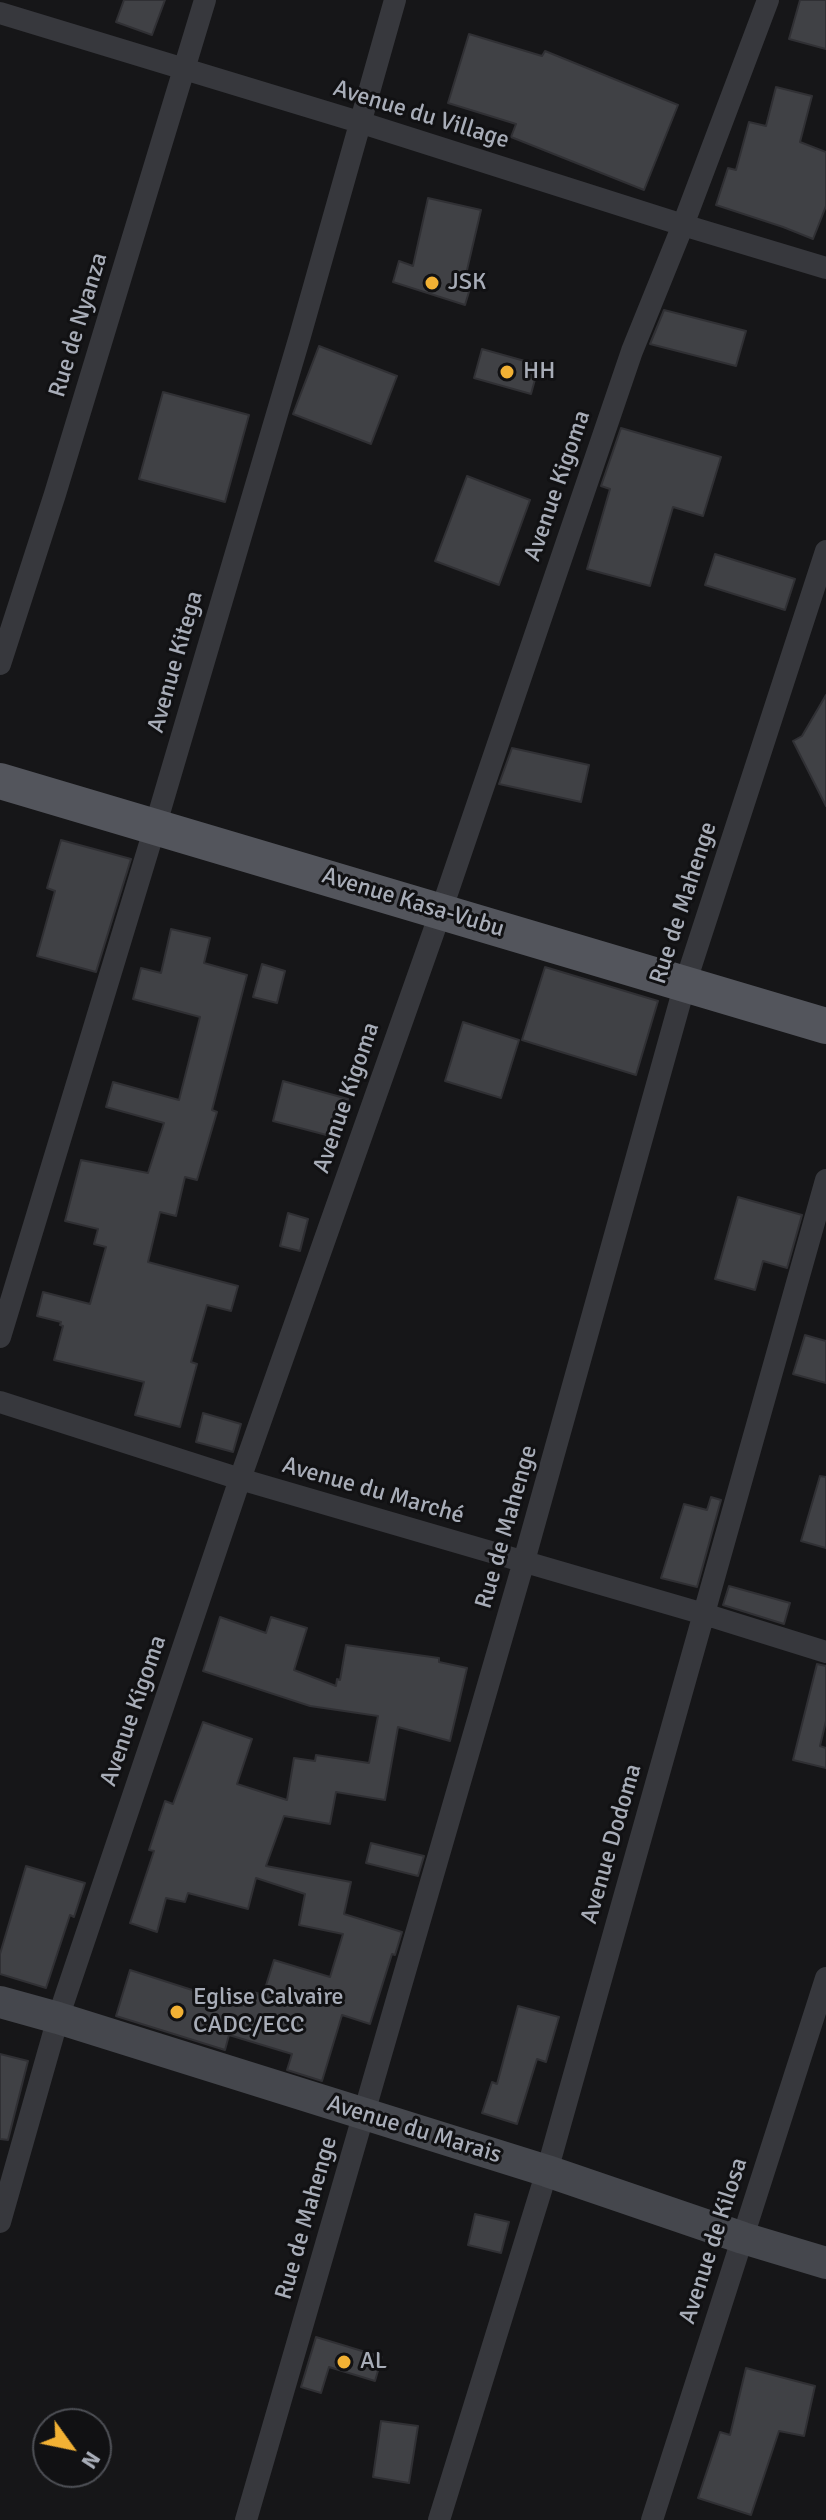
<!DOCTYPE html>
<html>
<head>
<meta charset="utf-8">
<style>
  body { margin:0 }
  #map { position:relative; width:826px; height:2520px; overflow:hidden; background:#161618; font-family:Signika,sans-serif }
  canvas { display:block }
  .north { position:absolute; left:32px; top:2408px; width:80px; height:80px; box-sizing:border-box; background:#111113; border:2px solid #4d4f55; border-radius:50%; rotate:123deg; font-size:22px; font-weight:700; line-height:32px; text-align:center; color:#a8adb8 }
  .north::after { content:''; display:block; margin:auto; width:28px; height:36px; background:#f2b134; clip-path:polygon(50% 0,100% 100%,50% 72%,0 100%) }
</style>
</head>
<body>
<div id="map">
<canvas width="826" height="2520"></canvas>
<div class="north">N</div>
</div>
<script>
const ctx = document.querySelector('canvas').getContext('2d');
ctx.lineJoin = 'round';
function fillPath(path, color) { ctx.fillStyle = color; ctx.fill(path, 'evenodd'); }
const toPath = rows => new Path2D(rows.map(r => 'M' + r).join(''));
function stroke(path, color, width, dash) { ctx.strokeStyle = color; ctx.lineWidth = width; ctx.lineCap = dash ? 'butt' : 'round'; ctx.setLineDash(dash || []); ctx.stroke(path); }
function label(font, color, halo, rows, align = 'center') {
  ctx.font = font + ' Signika,sans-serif'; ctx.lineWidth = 6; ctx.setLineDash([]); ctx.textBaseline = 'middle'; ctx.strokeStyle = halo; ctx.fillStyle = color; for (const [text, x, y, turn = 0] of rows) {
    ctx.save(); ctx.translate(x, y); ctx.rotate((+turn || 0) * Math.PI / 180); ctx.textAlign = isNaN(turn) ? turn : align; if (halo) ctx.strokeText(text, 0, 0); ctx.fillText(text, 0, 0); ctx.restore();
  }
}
const building = toPath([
  [124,0,165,0,152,35,116,22,124,0],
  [800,0,826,0,826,49,789,39,800,0],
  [469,34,542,56,545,51,678,105,644,190,511,137,516,124,448,103,469,34],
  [776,87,812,96,800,142,826,152,826,206,813,239,783,227,716,205,728,168,736,170,749,122,766,126,776,87],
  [428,198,481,210,464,283,471,285,465,305,393,282,399,261,413,266,428,198],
  [664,310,746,331,736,366,650,344,664,310],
  [319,346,397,376,371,444,293,414,319,346],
  [482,349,539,365,531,394,474,378,482,349],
  [163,392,249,415,225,502,139,479,163,392],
  [621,428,721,457,703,516,673,507,650,586,587,569,610,489,601,486,621,428],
  [467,476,530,500,499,585,435,561,467,476],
  [715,554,795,579,785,610,705,585,715,554],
  [826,695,826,806,793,741,802,736,826,695],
  [512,748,589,765,581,802,499,784,512,748],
  [61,840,131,859,96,972,37,956,55,891,47,888,61,840],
  [171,929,210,938,204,963,247,975,212,1110,217,1112,197,1180,185,1177,176,1216,160,1212,148,1262,238,1286,231,1311,207,1305,191,1362,197,1364,180,1427,135,1415,144,1382,54,1360,63,1326,60,1325,61,1322,37,1316,43,1292,90,1304,106,1247,94,1244,98,1229,65,1221,81,1160,148,1173,164,1123,106,1107,113,1082,179,1100,200,1017,133,999,141,968,161,973,171,929],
  [262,964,285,971,277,1003,253,997,262,964],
  [545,967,658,1001,636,1075,522,1040,545,967],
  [463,1022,519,1040,501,1098,445,1081,463,1022],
  [283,1081,348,1099,338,1138,273,1121,283,1081],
  [738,1197,802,1215,787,1268,763,1261,755,1290,715,1279,738,1197],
  [288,1213,308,1219,300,1251,280,1246,288,1213],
  [805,1335,826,1341,826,1383,793,1374,805,1335],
  [203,1413,241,1424,233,1452,196,1442,203,1413],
  [820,1476,826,1477,826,1548,801,1541,820,1476],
  [711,1497,721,1500,697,1587,661,1578,684,1504,707,1510,711,1497],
  [729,1586,790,1603,784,1624,723,1605,729,1586],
  [220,1617,266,1633,271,1617,307,1628,294,1670,336,1686,337,1679,340,1680,346,1645,439,1658,439,1662,467,1668,450,1741,398,1727,385,1800,336,1792,330,1824,284,1816,266,1866,351,1882,344,1914,402,1932,395,1955,392,1954,370,2024,342,2015,322,2081,287,2070,292,2054,229,2035,225,2050,116,2016,130,1970,242,2006,247,1990,263,1995,274,1960,330,1977,343,1934,299,1925,305,1894,256,1878,248,1909,188,1893,185,1902,166,1898,157,1932,130,1923,154,1851,149,1850,165,1801,173,1804,203,1722,252,1739,237,1784,287,1800,294,1758,315,1761,316,1755,369,1763,378,1716,310,1706,203,1671,220,1617],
  [817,1664,826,1666,826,1721,820,1746,826,1748,826,1768,793,1760,817,1664],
  [371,1843,424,1856,418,1876,366,1863,371,1843],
  [26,1866,85,1883,74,1917,70,1915,46,1988,0,1974,0,1954,26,1866],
  [518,2006,559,2017,546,2062,537,2059,517,2124,482,2113,492,2082,497,2084,518,2006],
  [0,2054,28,2061,8,2140,0,2139,0,2054],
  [475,2214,509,2222,501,2253,468,2245,475,2214],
  [316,2337,382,2357,375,2381,329,2367,321,2393,301,2387,316,2337],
  [746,2368,815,2386,804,2436,779,2431,751,2515,698,2498,720,2432,730,2435,746,2368],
  [381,2421,418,2426,409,2483,373,2477,381,2421]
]);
const street = toPath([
  [0,13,359,122,683,225,826,268],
  [0,664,55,494,205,0],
  [0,1337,155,827,300,336,395,0],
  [0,1402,240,1479,704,1614,826,1652],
  [0,2222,58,2018,240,1479,441,911,632,351,683,225,768,0],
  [246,2520,524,1561,685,984,826,551],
  [439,2520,547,2171,826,1180],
  [652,2520,826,1978]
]);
const secondary = toPath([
  [0,2002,58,2018,547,2171,743,2238,826,2263]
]);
const primary = toPath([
  [0,781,826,1026]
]);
const markers = [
  [432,283,8,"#f2b134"],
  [507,372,8,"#f2b134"],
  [177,2012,8,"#f2b134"],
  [344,2362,8,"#f2b134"]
];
const streetNames = [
  ["Avenue du Village",421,115,17],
  ["Rue de Nyanza",79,325,-73],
  ["Avenue Kigoma",558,486,-71],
  ["Avenue Kitega",176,662,-74],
  ["Avenue Kasa-Vubu",413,903,17],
  ["Rue de Mahenge",684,903,-72],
  ["Avenue Kigoma",347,1098,-71],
  ["Avenue du Marché",373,1491,16],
  ["Rue de Mahenge",507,1527,-74],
  ["Avenue Kigoma",134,1711,-71],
  ["Avenue Dodoma",612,1844,-74],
  ["Avenue du Marais",414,2130,17],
  ["Rue de Mahenge",307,2218,-74],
  ["Avenue de Kilosa",714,2241,-72]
];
const poiNames = [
  ["JSK",448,283],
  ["HH",523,372],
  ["Eglise Calvaire",193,1998],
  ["CADC/ECC",193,2026],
  ["AL",360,2362]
];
fillPath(building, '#404145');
stroke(building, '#303034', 2);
stroke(street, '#37383d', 22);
stroke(secondary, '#45474d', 32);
stroke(primary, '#53555c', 36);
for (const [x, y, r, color] of markers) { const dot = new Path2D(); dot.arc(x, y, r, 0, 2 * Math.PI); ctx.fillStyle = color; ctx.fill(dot); stroke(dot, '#111113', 3); }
label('24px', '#a8adb8', '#111113', streetNames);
label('24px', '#a8adb8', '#111113', poiNames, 'left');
</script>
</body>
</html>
